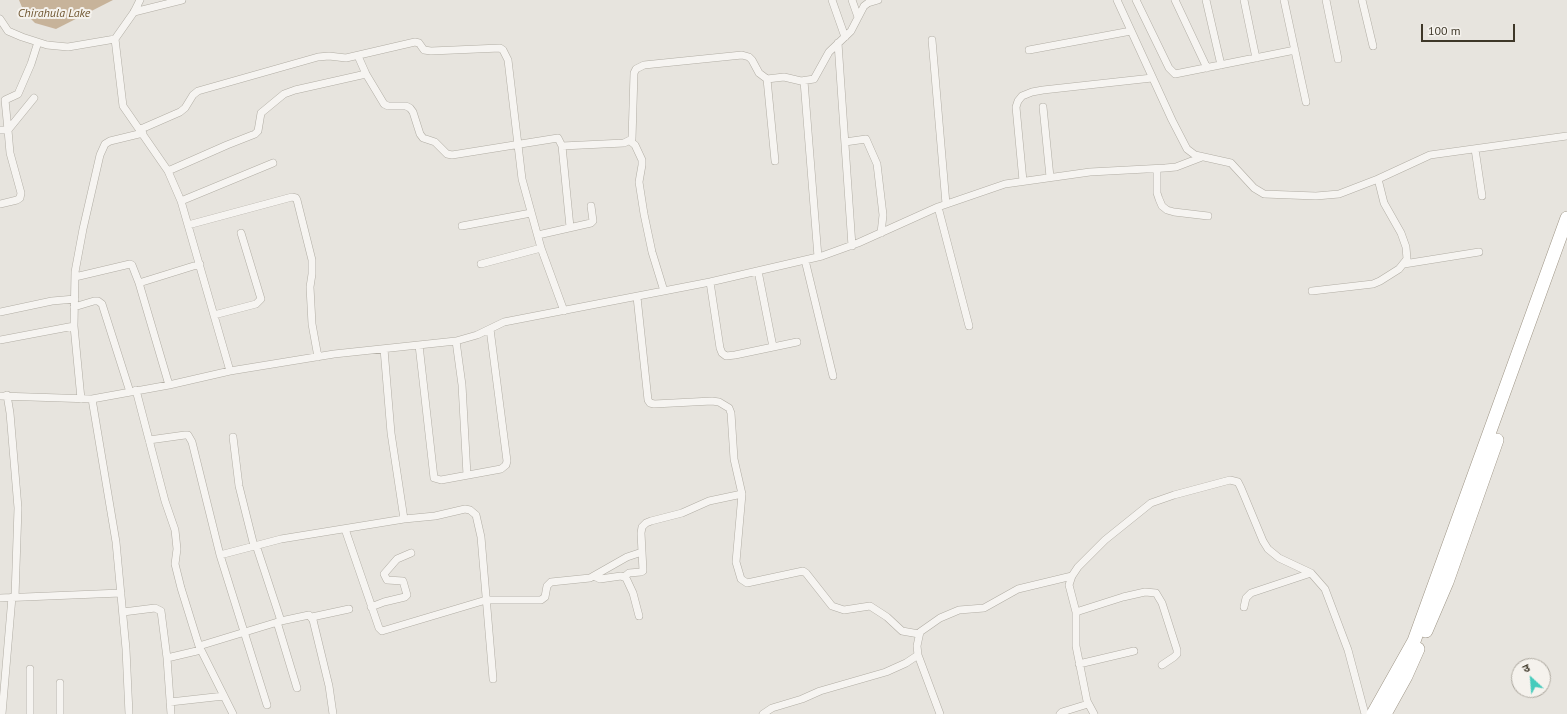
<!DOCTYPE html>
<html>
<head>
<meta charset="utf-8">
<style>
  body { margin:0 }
  #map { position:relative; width:1567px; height:714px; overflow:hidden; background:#e7e4de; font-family:"PT Sans","Noto Sans Devanagari",sans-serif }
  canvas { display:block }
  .north { position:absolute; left:1511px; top:658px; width:40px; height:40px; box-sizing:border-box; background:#f5f2ed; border:1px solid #aca79e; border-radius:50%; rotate:334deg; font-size:11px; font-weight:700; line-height:16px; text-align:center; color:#3e3728 }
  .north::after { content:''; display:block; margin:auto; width:14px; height:18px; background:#45cbbc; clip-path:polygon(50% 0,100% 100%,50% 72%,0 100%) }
  .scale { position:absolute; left:1421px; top:24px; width:94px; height:18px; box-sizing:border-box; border:2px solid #3e3728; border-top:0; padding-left:5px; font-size:12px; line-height:14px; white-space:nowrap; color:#3e3728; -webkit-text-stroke:3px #f5f2ed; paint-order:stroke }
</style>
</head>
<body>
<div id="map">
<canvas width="1567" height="714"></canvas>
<div class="north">उ</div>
<div class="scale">100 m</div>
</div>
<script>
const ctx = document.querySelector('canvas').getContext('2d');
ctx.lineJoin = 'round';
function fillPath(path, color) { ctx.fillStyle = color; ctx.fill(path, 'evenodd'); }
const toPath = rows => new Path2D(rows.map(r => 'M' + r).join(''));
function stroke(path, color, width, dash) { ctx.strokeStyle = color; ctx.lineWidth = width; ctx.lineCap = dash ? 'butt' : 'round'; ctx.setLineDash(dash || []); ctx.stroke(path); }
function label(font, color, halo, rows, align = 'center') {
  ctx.font = font + ' "PT Sans",sans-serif'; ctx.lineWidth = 4; ctx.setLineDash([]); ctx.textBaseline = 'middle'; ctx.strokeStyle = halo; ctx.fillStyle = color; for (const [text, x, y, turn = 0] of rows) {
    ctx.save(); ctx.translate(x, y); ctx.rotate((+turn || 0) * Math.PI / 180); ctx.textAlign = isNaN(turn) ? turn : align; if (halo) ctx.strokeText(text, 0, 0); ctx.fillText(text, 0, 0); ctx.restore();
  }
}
const water = toPath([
  [19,0,113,0,56,29,35,23,24,12]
]);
const street = toPath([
  [140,0,134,12,115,39,123,106,168,171,181,201,230,371],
  [832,0,845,37],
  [852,0,858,17],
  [1117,0,1172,120,1187,149,1195,155,1231,163,1254,188,1264,194,1316,196,1339,194,1378,179,1430,155,1567,136],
  [1136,0,1169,68,1175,74,1295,50],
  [1175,0,1207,68],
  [1206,0,1221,65],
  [1244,0,1256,58],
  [1284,0,1306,102],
  [1326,0,1338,59],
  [1362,0,1373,46],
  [134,12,182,0],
  [0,19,8,31,22,37,47,45,68,47,115,39],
  [932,40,946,204],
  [838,43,852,246],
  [1029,50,1131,31],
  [358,56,366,74,384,104,388,106,406,106,410,108,413,112,420,134,423,138,435,142,447,154,452,155,558,138,562,146,570,227],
  [767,79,775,161],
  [804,81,818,257],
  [1043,107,1050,177],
  [141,129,180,112,185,108,193,95,198,91,318,57,329,56,346,58,415,42,419,43,424,50,431,51,500,48,503,50,508,60,522,179,541,248,564,311],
  [0,130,8,130,10,153,21,193,20,198,17,200,0,204],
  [8,130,5,100,18,94,31,64,38,42],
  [8,130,34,98],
  [630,141,635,145,642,160,642,165,639,182,644,214,652,252,664,291],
  [845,142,866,139,877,164,883,215,881,233],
  [562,146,624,143,632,139,634,73,636,69,644,65,742,55,749,57,752,60,759,73,767,79,784,77,801,81,814,79,829,52,851,31,864,6,868,3,878,0],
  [1475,149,1482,196],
  [1157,169,1157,193,1159,199,1162,206,1167,210,1174,212,1208,216],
  [168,171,227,145,255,134,258,131,261,113,284,94,295,90,366,74],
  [1023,181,1016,107,1018,101,1022,96,1032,92,1043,90,1152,78],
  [181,201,273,163],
  [938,207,969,326],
  [188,225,292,197,296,198,297,200,312,260,312,274,310,287,312,324,318,357],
  [462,226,531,213],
  [538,235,591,223,593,221,591,206],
  [805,260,833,376],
  [481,264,541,248],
  [1404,264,1479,252],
  [758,271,773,347],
  [75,277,130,264,132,265,139,283],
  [710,282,720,348,722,353,726,356,735,355,797,342],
  [1312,291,1373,284,1380,281,1399,269,1407,259,1406,247,1401,233,1384,203,1378,179],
  [637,297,648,400,650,403,654,404,712,401,719,402,729,408,731,413,734,459,742,494,736,562,741,579,747,583,803,571,806,573,832,606,844,610,870,606,887,617,902,631,919,634],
  [74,307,94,301,98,301,102,304,130,392],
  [0,312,52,301,75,299],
  [214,315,256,304,261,299,241,233],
  [0,340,74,326],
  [456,341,462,385,467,475],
  [419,345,434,478,441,480,501,469,506,465,507,461,490,329],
  [384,349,391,433,404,519],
  [169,385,139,283,200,264],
  [136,390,165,501,175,530,177,549,175,564,181,588,199,646,233,714],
  [7,395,10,413,18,508,15,597],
  [0,396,92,399,169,385,230,371,334,354,456,341,477,335,504,322,710,282,822,256,858,243,938,207,1005,184,1090,172,1165,168,1176,167,1202,157],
  [81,399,74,326,75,272,83,229,100,155,105,144,110,141,143,133],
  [92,399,116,542,126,649,129,714],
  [233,437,239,486,254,546],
  [149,440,185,435,188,435,192,442,220,555,267,705],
  [345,529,379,628,382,631,486,600,541,600,545,597,547,586,551,582,590,578,627,557,642,552],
  [256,545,281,621],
  [220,555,281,539,404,519,435,516,465,509,470,510,476,515,481,537,493,679],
  [594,576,600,579,621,576,626,578,633,593,639,616],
  [624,577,629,573,641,572,643,571,641,533,642,527,646,523,651,521,682,513,709,501,742,494],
  [0,598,121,593],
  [371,607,384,602,405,597,407,595,403,581,387,580,384,574,397,559,411,553],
  [1244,607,1246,598,1251,593,1311,573],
  [123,612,155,608,161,611,167,658,171,714],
  [1076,612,1123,597,1145,592,1156,593,1162,603,1177,650,1177,654,1174,657,1162,665],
  [312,617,349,609],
  [277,622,297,688],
  [199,646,281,621,309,615,313,620,329,686,333,714],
  [918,655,917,646,920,632,940,618,959,610,984,608,1018,589,1072,576],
  [167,658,201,650],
  [1079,664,1134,651],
  [30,669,30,714],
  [60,683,60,714],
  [170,702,224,696],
  [2,714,12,597],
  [763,714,772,708,802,699,820,691,886,672,906,663,918,655,940,714],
  [1060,714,1062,712,1088,704],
  [1094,714,1087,701,1076,646,1076,612,1069,585,1072,576,1078,567,1105,540,1151,503,1174,495,1230,480,1238,482,1241,488,1263,541,1268,549,1279,558,1311,573,1325,589,1348,650,1365,714]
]);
const highway = toPath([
  [1426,631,1447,582,1497,440],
  [1373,714,1414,641,1567,218],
  [1385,714,1406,676,1418,649]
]);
const waterNames = [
  ["Chirahula Lake",54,14]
];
fillPath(water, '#c7b39a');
stroke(street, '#b1ada4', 8);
stroke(highway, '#9e9586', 14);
stroke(street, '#f6f4f1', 7);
stroke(highway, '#fff', 13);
label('italic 12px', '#715833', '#f5f2ed', waterNames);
</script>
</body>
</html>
